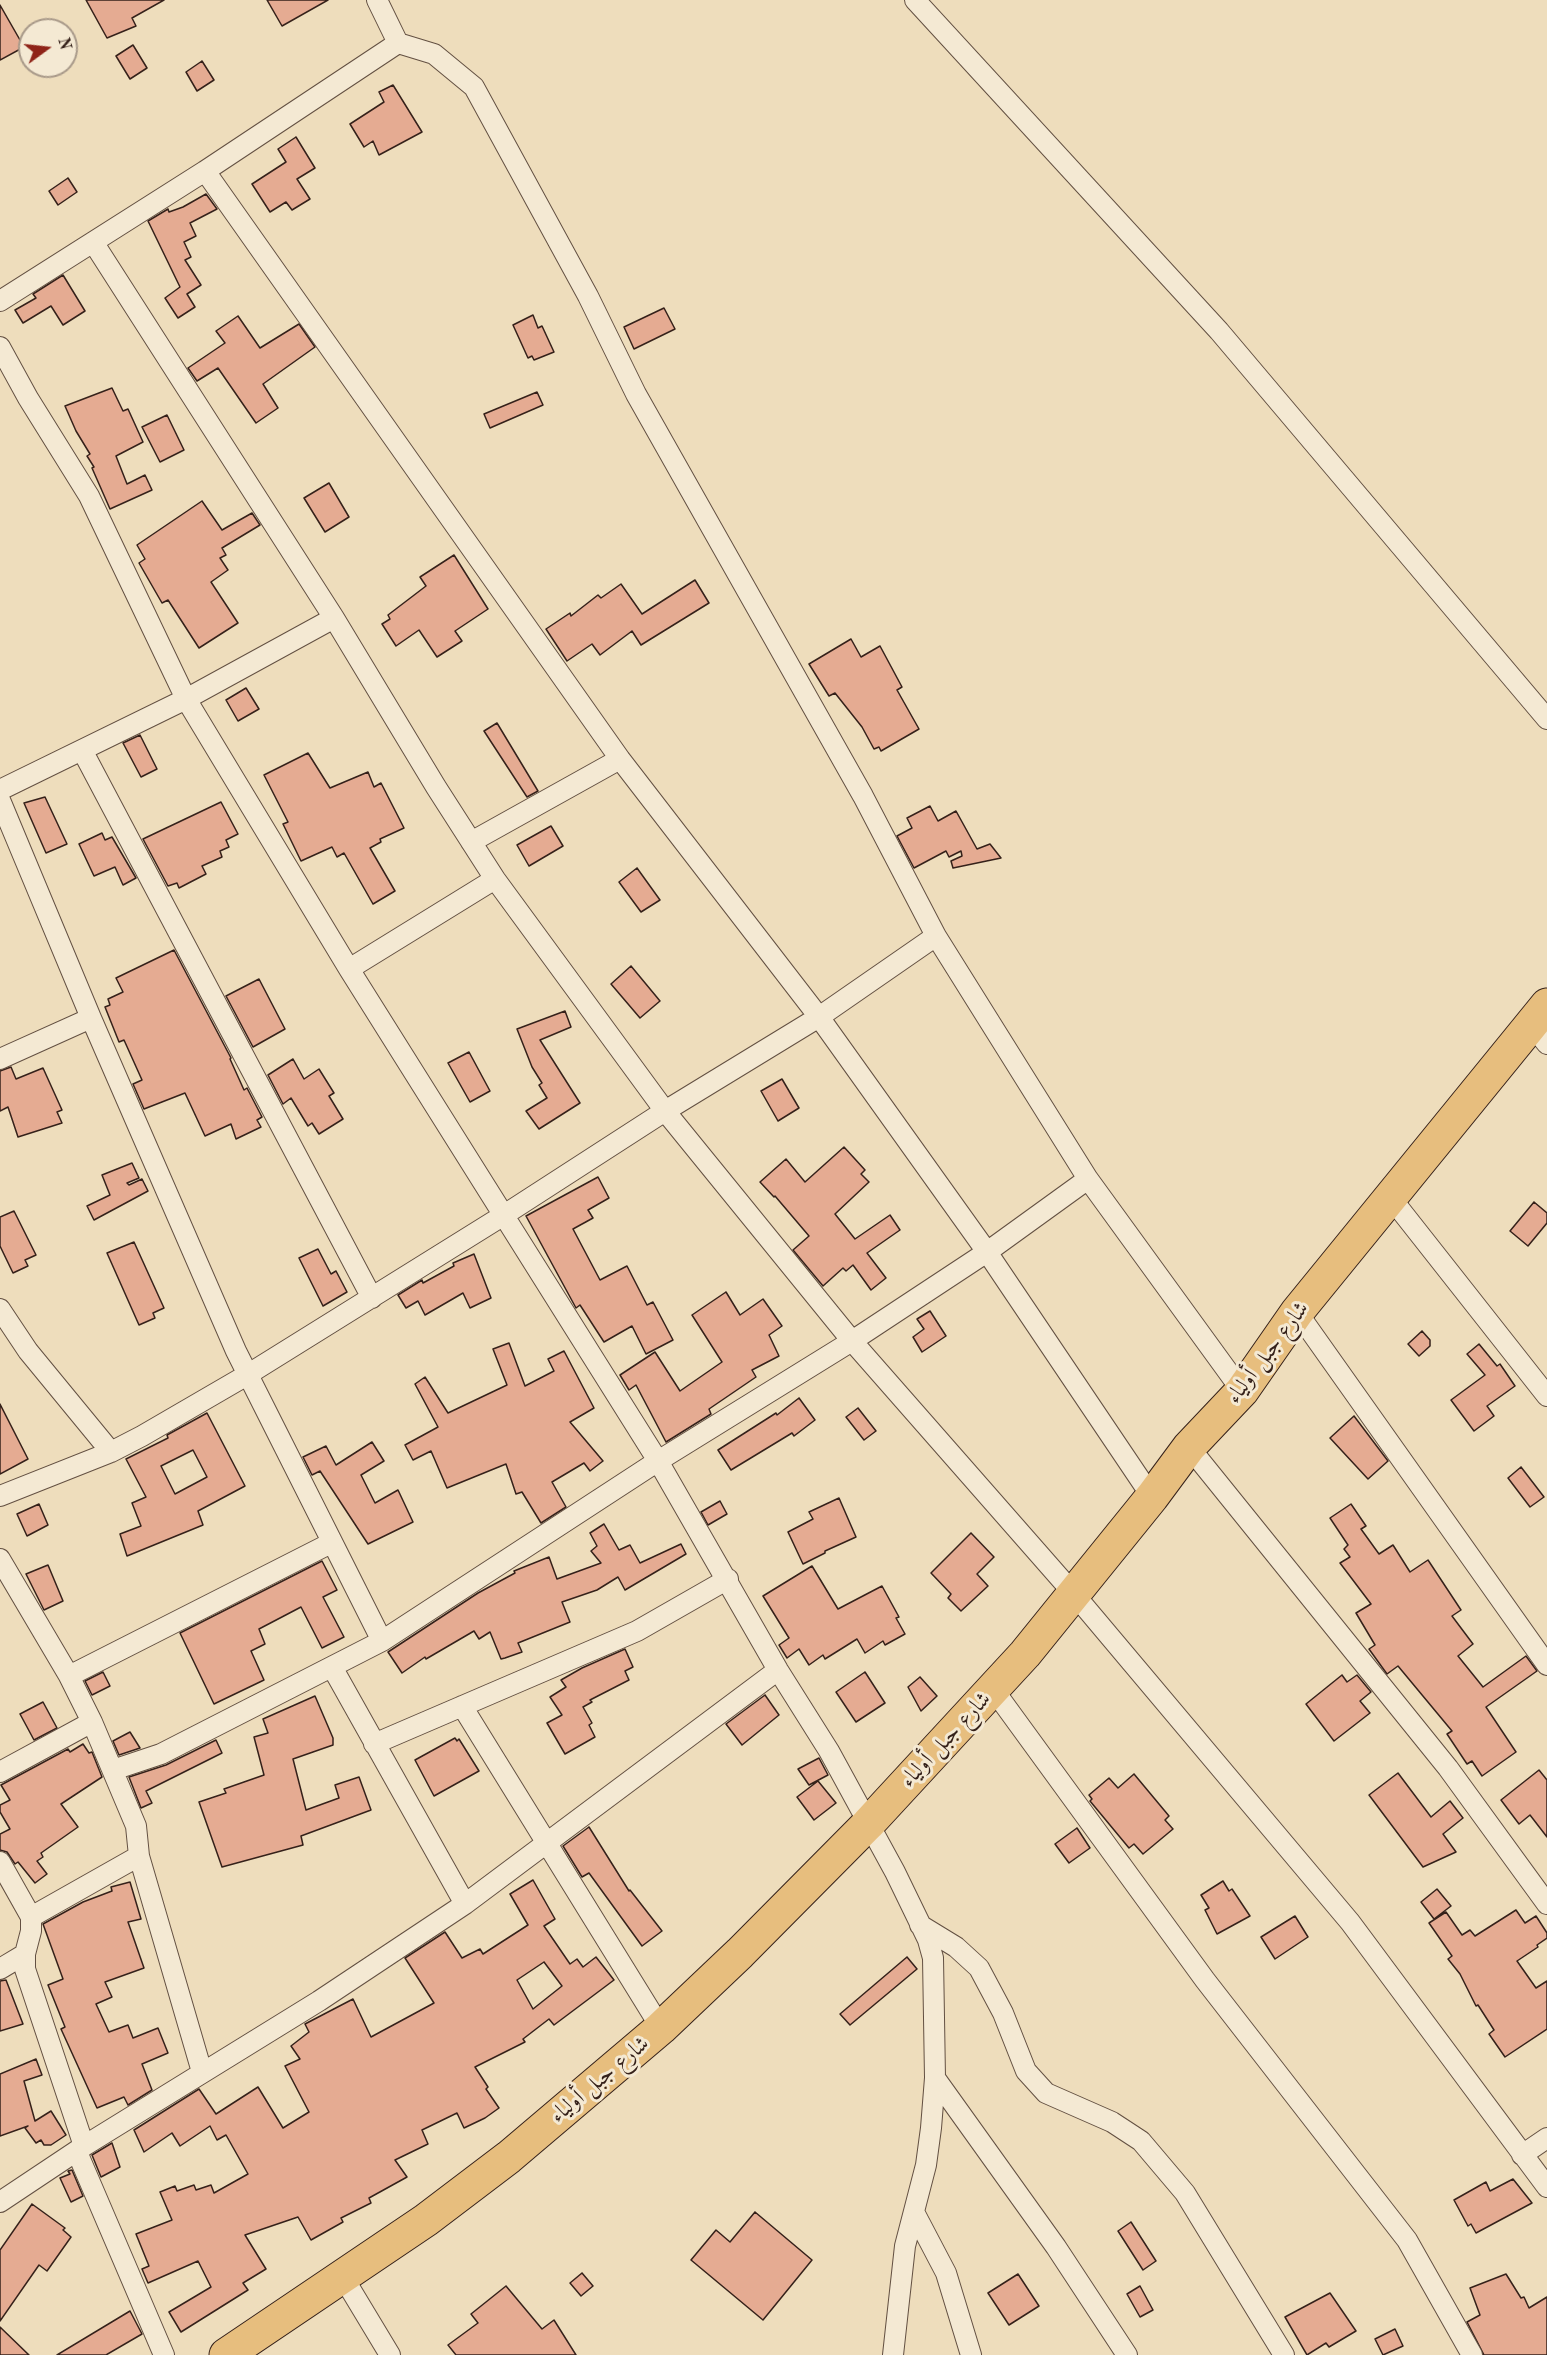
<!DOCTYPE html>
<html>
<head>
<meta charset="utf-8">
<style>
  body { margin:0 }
  #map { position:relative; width:1547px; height:2355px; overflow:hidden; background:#eeddbc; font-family:"Old Standard TT",serif }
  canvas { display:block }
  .north { position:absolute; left:18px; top:18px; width:60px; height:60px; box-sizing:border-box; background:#f4e9d3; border:2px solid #a89989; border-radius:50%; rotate:75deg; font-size:16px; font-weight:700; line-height:24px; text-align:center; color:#35211a }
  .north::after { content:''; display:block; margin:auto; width:21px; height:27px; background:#8f2418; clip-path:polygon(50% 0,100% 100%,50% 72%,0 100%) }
</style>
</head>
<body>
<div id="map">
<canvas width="1547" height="2355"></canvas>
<div class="north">N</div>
</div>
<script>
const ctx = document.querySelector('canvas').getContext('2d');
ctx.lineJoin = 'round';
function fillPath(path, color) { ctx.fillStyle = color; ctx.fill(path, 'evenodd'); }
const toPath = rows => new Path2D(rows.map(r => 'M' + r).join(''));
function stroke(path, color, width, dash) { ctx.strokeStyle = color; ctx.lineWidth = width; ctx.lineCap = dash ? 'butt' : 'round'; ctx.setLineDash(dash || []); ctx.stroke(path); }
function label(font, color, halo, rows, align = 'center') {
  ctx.font = font + ' "Old Standard TT",Amiri,serif'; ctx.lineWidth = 6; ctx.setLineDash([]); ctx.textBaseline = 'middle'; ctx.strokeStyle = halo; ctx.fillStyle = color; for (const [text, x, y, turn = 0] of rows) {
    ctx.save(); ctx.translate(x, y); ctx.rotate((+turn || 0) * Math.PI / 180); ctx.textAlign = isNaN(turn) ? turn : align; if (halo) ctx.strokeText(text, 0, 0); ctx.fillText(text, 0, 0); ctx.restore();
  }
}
const building = toPath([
  [86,0,164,0,132,18,136,26,107,38,86,0],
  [267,0,328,0,282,26,267,0],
  [0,5,24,47,0,60,0,5],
  [133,45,147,68,130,79,116,56,133,45],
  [202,61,214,80,197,91,186,72,202,61],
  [393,85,422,132,379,155,373,141,364,147,350,124,384,102,379,92,393,85],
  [296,137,315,168,297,179,310,199,292,210,286,202,270,212,252,184,286,162,278,149,296,137],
  [68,178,77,192,58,205,49,191,68,178],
  [206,194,217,209,190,223,196,236,184,242,191,257,185,260,201,285,187,294,195,307,178,318,165,298,180,287,148,221,168,209,169,212,183,207,206,194],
  [63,275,85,311,63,325,51,306,23,323,15,310,36,298,33,294,63,275],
  [664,308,675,329,634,349,624,327,664,308],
  [533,315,538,328,542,326,554,352,534,360,532,356,528,358,513,325,533,315],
  [238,316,260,348,299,324,315,347,263,384,278,408,256,423,218,368,197,381,188,368,225,343,216,331,238,316],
  [112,388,123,411,128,409,143,442,116,456,127,484,145,475,152,490,110,509,92,468,94,467,87,456,90,454,76,431,65,406,112,388],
  [537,392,543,405,490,428,484,414,537,392],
  [167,415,184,450,160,462,142,427,167,415],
  [329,483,349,517,325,532,304,498,329,483],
  [202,501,222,530,252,513,260,525,222,548,226,555,220,558,228,570,211,582,238,623,199,648,168,600,162,603,139,563,145,559,137,545,202,501],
  [454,555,488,609,455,631,462,641,437,657,419,630,396,646,382,624,390,619,388,615,426,586,420,577,454,555],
  [695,580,709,603,641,645,632,631,600,655,592,644,567,661,546,629,570,613,571,616,598,595,601,598,621,584,642,614,695,580],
  [851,639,861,657,880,646,902,687,897,690,919,729,881,751,879,747,874,749,862,727,835,693,829,696,809,664,851,639],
  [246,688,259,709,238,721,226,700,246,688],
  [497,723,538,791,527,797,484,731,497,723],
  [140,735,157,769,141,777,123,743,140,735],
  [308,753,330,788,368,772,374,787,381,783,404,828,380,839,381,842,370,848,395,891,373,904,344,853,337,857,332,847,301,861,283,824,288,822,264,775,308,753],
  [45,797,67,844,46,853,24,803,45,797],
  [221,802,238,834,226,840,229,847,220,851,222,857,202,866,206,874,179,888,177,883,168,886,143,839,221,802],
  [930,806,938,821,956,811,977,849,990,844,1001,858,953,868,951,861,962,856,961,851,949,857,946,851,914,868,897,836,912,828,907,818,930,806],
  [551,826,563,846,529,866,517,845,551,826],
  [102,833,105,840,112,837,136,878,123,885,115,867,94,876,79,844,102,833],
  [637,868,660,900,641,912,619,882,637,868],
  [174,950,231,1058,230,1059,244,1090,247,1088,262,1117,257,1120,261,1127,236,1139,231,1124,205,1136,185,1093,144,1109,133,1084,142,1080,124,1040,119,1042,105,1007,110,1005,108,999,123,992,116,978,174,950],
  [631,966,660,1001,640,1018,611,984,631,966],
  [259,979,285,1029,253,1047,226,996,259,979],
  [565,1011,571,1027,540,1040,580,1103,539,1129,526,1111,547,1098,539,1085,542,1083,532,1067,517,1029,565,1011],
  [469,1052,490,1091,470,1102,448,1063,469,1052],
  [293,1059,304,1079,319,1069,334,1093,329,1096,343,1119,319,1134,312,1123,308,1126,291,1098,283,1104,268,1075,293,1059],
  [11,1067,16,1079,43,1068,62,1110,57,1112,62,1123,18,1137,8,1107,0,1111,0,1071,11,1067],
  [782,1079,799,1108,778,1121,761,1091,782,1079],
  [844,1147,865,1170,861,1174,869,1182,835,1214,855,1239,890,1215,900,1230,867,1253,886,1278,871,1290,853,1265,846,1271,843,1268,823,1286,793,1250,809,1236,775,1196,774,1197,760,1182,786,1159,805,1182,844,1147],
  [132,1163,139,1178,127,1183,129,1185,142,1179,148,1191,94,1220,87,1206,110,1195,102,1175,132,1163],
  [598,1177,609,1198,588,1210,593,1218,573,1229,600,1280,627,1266,647,1305,653,1302,673,1340,646,1354,632,1326,604,1342,580,1305,576,1308,526,1216,598,1177],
  [1534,1202,1547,1213,1547,1223,1528,1246,1510,1231,1534,1202],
  [14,1211,36,1255,25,1260,28,1266,13,1273,0,1246,0,1217,14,1211],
  [134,1242,164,1308,153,1313,155,1318,139,1325,107,1253,134,1242],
  [318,1249,331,1274,336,1271,347,1292,323,1306,299,1258,318,1249],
  [474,1254,491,1298,470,1308,463,1293,425,1315,418,1301,406,1308,398,1295,422,1280,423,1283,454,1266,453,1263,474,1254],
  [726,1292,740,1315,763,1299,782,1326,769,1335,779,1356,752,1370,756,1377,709,1409,711,1414,666,1442,636,1385,629,1390,620,1375,655,1352,680,1391,722,1362,692,1315,726,1292],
  [930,1311,946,1336,922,1352,913,1337,924,1329,917,1319,930,1311],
  [1422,1331,1430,1340,1430,1346,1419,1356,1408,1344,1422,1331],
  [509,1343,525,1386,554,1371,548,1359,564,1351,594,1408,570,1422,603,1461,590,1471,584,1463,552,1482,566,1507,541,1523,522,1492,516,1494,506,1464,447,1488,431,1451,413,1460,405,1445,438,1427,415,1384,425,1377,448,1413,507,1385,493,1349,509,1343],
  [1479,1344,1497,1366,1500,1364,1515,1386,1487,1406,1494,1416,1474,1431,1451,1400,1485,1375,1467,1354,1479,1344],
  [799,1398,815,1420,794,1436,792,1433,731,1470,718,1450,776,1413,777,1415,799,1398],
  [0,1404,28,1459,0,1474,0,1404],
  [858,1408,876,1431,864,1440,846,1417,858,1408],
  [207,1413,245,1486,198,1511,203,1525,127,1556,120,1534,141,1526,132,1503,146,1497,126,1459,168,1438,167,1435,207,1413],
  [193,1450,207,1477,175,1494,161,1466,193,1450],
  [1354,1416,1388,1461,1368,1479,1330,1438,1354,1416],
  [372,1442,384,1461,361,1475,375,1503,398,1490,413,1522,368,1544,320,1471,312,1475,303,1457,326,1446,336,1465,372,1442],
  [1521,1467,1544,1497,1530,1507,1508,1478,1521,1467],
  [839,1498,856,1537,825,1551,825,1553,803,1564,788,1532,813,1519,809,1512,839,1498],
  [720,1501,727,1514,708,1525,701,1512,720,1501],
  [39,1504,48,1525,27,1536,17,1514,39,1504],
  [1351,1504,1366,1526,1361,1529,1379,1554,1393,1545,1410,1572,1428,1560,1461,1610,1452,1616,1473,1644,1458,1656,1483,1687,1526,1656,1537,1671,1486,1707,1516,1752,1482,1776,1472,1761,1467,1764,1447,1734,1452,1731,1398,1666,1387,1674,1369,1649,1375,1645,1356,1613,1371,1604,1340,1563,1350,1557,1344,1549,1348,1545,1330,1518,1351,1504],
  [604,1524,619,1550,630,1545,640,1563,681,1544,686,1554,625,1590,618,1577,597,1590,562,1602,570,1622,518,1643,522,1652,505,1658,501,1659,490,1632,479,1639,474,1631,426,1659,425,1657,402,1673,388,1652,478,1593,515,1573,514,1571,549,1557,557,1579,601,1563,591,1551,597,1546,590,1533,604,1524],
  [971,1533,994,1557,977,1574,988,1586,961,1611,948,1598,951,1594,931,1573,971,1533],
  [322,1561,337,1590,323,1597,344,1637,322,1648,301,1607,259,1629,265,1644,251,1651,264,1680,214,1704,180,1633,322,1561],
  [48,1565,63,1601,44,1610,26,1574,48,1565],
  [812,1566,838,1609,882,1586,899,1617,896,1618,905,1634,885,1645,883,1641,865,1653,857,1639,825,1659,823,1655,809,1665,799,1649,787,1658,779,1645,789,1638,763,1596,812,1566],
  [625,1649,633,1667,625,1671,629,1680,590,1700,592,1702,583,1707,592,1723,589,1725,595,1737,565,1754,547,1723,562,1715,550,1697,566,1687,561,1680,582,1668,625,1649],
  [103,1672,110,1686,92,1695,85,1681,103,1672],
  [865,1672,885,1703,856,1722,836,1692,865,1672],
  [1342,1675,1347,1682,1357,1675,1371,1692,1360,1701,1370,1713,1334,1741,1306,1704,1342,1675],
  [920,1677,937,1696,921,1711,908,1687,920,1677],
  [765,1695,779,1715,742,1745,726,1724,765,1695],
  [315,1696,333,1738,333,1745,293,1759,306,1810,339,1798,335,1785,359,1777,371,1810,301,1836,303,1845,222,1867,199,1802,226,1793,224,1789,264,1775,254,1737,268,1733,263,1719,315,1696],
  [43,1702,57,1728,34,1740,20,1714,43,1702],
  [130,1732,140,1748,119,1755,113,1741,130,1732],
  [455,1738,457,1741,459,1739,479,1771,434,1796,415,1760,455,1738],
  [216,1740,222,1753,146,1791,152,1803,141,1808,129,1777,166,1765,216,1740],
  [83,1744,89,1753,92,1752,102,1777,61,1804,78,1827,41,1853,43,1857,37,1861,47,1874,35,1883,18,1862,15,1864,7,1852,0,1850,0,1834,10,1829,0,1812,0,1805,10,1800,1,1785,68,1749,70,1752,83,1744],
  [819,1758,828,1775,809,1785,798,1769,819,1758],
  [1539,1770,1547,1780,1547,1837,1530,1815,1519,1824,1501,1800,1539,1770],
  [1398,1773,1431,1817,1450,1801,1463,1818,1443,1834,1456,1852,1423,1867,1369,1795,1398,1773],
  [1134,1774,1169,1816,1165,1820,1173,1829,1143,1854,1134,1844,1129,1848,1090,1801,1092,1799,1089,1795,1109,1778,1118,1788,1134,1774],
  [818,1781,836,1803,814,1820,797,1797,818,1781],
  [589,1827,629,1891,630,1890,662,1931,642,1946,589,1873,582,1877,563,1846,589,1827],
  [1077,1828,1090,1848,1069,1863,1055,1844,1077,1828],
  [533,1880,555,1919,544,1926,570,1964,577,1959,583,1967,596,1957,614,1980,554,2025,549,2019,523,2039,525,2042,475,2067,488,2087,486,2089,499,2108,485,2118,464,2128,457,2113,422,2130,428,2144,395,2160,407,2177,369,2198,371,2203,341,2218,343,2222,311,2240,298,2217,245,2235,266,2269,243,2283,248,2290,181,2332,169,2312,211,2287,198,2261,148,2283,142,2269,149,2266,136,2234,172,2220,160,2192,175,2186,177,2191,194,2185,196,2190,211,2185,214,2193,248,2174,226,2135,217,2140,210,2126,180,2146,172,2133,144,2152,134,2130,199,2089,216,2114,258,2087,283,2128,309,2112,285,2066,300,2059,291,2046,309,2032,305,2024,353,1999,371,2037,434,2003,405,1958,445,1932,462,1958,480,1949,483,1954,528,1925,510,1894,533,1880],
  [544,1962,562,1986,533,2009,517,1980,544,1962],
  [1223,1881,1229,1891,1232,1889,1250,1916,1217,1934,1205,1910,1209,1908,1201,1895,1223,1881],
  [130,1882,141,1919,128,1922,144,1968,105,1982,112,1997,96,2004,109,2032,128,2025,133,2038,158,2028,168,2053,142,2064,152,2090,128,2105,124,2097,97,2108,61,2029,65,2027,48,1985,63,1979,43,1924,83,1902,112,1891,111,1887,130,1882],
  [1437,1889,1451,1906,1434,1919,1421,1902,1437,1889],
  [1516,1910,1525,1923,1536,1916,1547,1933,1547,1938,1537,1945,1538,1947,1517,1961,1536,1988,1547,1981,1547,2029,1505,2057,1489,2034,1494,2030,1478,2005,1476,2006,1460,1974,1448,1959,1452,1956,1429,1923,1446,1912,1462,1935,1470,1930,1475,1936,1516,1910],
  [1295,1916,1308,1937,1275,1959,1261,1937,1295,1916],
  [907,1957,917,1969,850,2025,840,2014,907,1957],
  [6,1980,23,2024,0,2031,0,1981,6,1980],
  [36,2059,42,2075,24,2081,35,2121,51,2111,66,2135,51,2145,44,2145,41,2140,36,2143,25,2128,28,2126,0,2136,0,2074,36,2059],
  [112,2143,120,2167,101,2177,92,2155,112,2143],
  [72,2170,83,2196,71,2202,60,2178,70,2174,68,2171,72,2170],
  [1513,2179,1532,2203,1476,2233,1471,2224,1468,2226,1454,2200,1486,2182,1490,2191,1513,2179],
  [32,2204,65,2228,63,2230,71,2237,47,2271,39,2265,0,2321,0,2250,32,2204],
  [755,2212,812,2260,763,2320,691,2260,716,2230,730,2242,755,2212],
  [1131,2222,1156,2261,1143,2270,1118,2231,1131,2222],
  [582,2273,593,2286,581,2296,570,2283,582,2273],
  [1018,2274,1039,2306,1009,2325,988,2293,1018,2274],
  [1506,2274,1521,2298,1524,2297,1529,2308,1547,2297,1547,2355,1484,2355,1467,2322,1480,2315,1470,2288,1506,2274],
  [506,2286,542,2329,554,2320,576,2355,456,2355,448,2345,478,2323,471,2314,506,2286],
  [1140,2286,1153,2310,1140,2317,1127,2294,1140,2286],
  [1330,2293,1356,2331,1329,2347,1326,2343,1307,2355,1285,2317,1330,2293],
  [130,2311,142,2334,106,2355,57,2355,130,2311],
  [0,2327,29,2355,0,2355,0,2327],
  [1395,2329,1403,2346,1383,2355,1375,2339,1395,2329]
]);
const minor = toPath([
  [377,0,398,43,434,54,474,87,588,296,636,394,863,796,936,936,1088,1179,1242,1391],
  [915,0,1219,331,1547,719],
  [205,171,398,43],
  [93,242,334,618,436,787,495,879,665,1111,852,1341,1074,1594,1350,1922,1547,2187],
  [0,301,205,171,620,759,819,1017,987,1252,1152,1497],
  [0,347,28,398,89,496,186,699,349,969,658,1461,778,1670,829,1751,895,1872,928,1940,933,1958,935,2078,931,2128,926,2165,905,2246,893,2355],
  [82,750,372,1298],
  [0,790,186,699,334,618],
  [0,800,91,1018,236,1351,382,1641],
  [471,842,620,759],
  [349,969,495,879],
  [1531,1024,1547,1044],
  [0,1059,91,1018],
  [1391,1198,1547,1396],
  [0,1309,28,1351,111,1452],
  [1297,1312,1547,1665],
  [1189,1447,1448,1768,1547,1904],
  [0,1496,111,1452,142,1436,247,1375,504,1215,665,1111,819,1017,936,936],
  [0,1559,69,1676,92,1722,136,1826,139,1856,202,2072],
  [332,1667,465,1904],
  [69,1676,331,1543],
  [993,1689,1205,1980,1407,2240,1472,2355],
  [462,1706,661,2028],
  [374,1744,637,1631,728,1579],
  [113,1770,161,1754,382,1641,658,1461,852,1341,987,1252,1088,1179],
  [0,1772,92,1722],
  [0,1862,31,1917,31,1931,25,1954,25,1969,84,2146],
  [31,1917,139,1856],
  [920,1925,956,1947,979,1968,1003,2013,1026,2071,1046,2093,1112,2122,1141,2141,1185,2193,1284,2355],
  [0,1969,25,1954],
  [935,2078,1056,2247,1127,2355],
  [77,2152,164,2355],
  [1522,2155,1547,2138],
  [0,2202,84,2146,319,2001,465,1904,778,1670],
  [914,2212,946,2273,971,2355],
  [343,2277,390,2355]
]);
const trunk = toPath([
  [226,2355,426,2220,509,2157,661,2028,740,1953,868,1824,1025,1654,1152,1497,1189,1447,1242,1391,1297,1312,1547,1005]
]);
const streetNames = [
  ["شارع جبل أولياء",1268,1353,-53],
  ["شارع جبل أولياء",946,1740,-47],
  ["شارع جبل أولياء",600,2080,-40]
];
fillPath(building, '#e5ab92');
stroke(building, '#35211a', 1.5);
stroke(minor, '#635042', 22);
stroke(trunk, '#35211a', 35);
stroke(minor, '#f4e9d3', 20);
stroke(trunk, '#e7be7e', 33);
label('22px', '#35211a', '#f4e9d3', streetNames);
</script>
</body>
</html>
